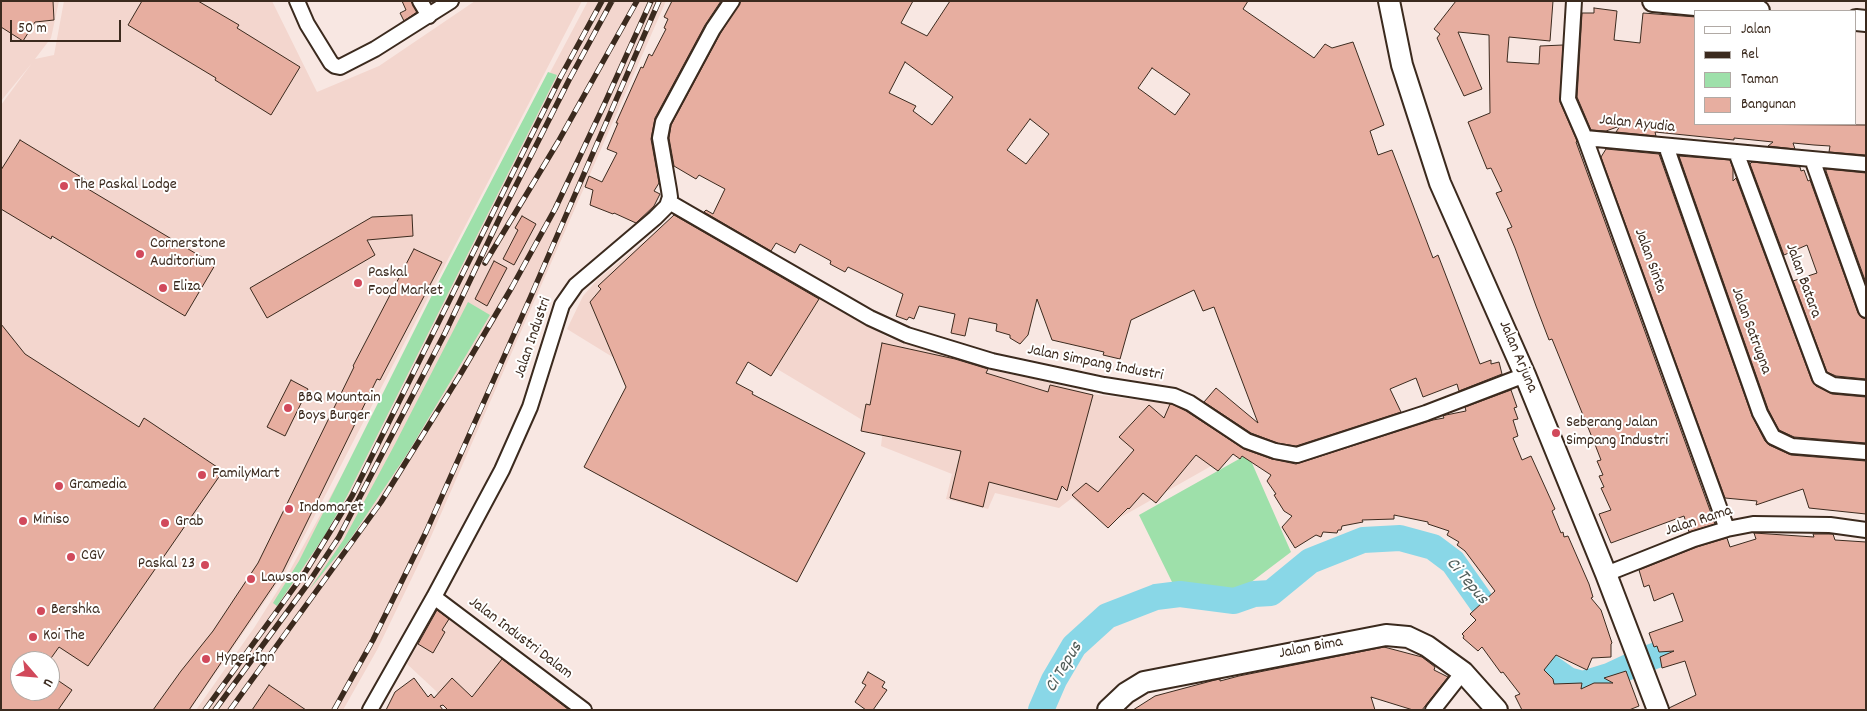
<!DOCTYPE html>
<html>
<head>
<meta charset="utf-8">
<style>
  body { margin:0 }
  #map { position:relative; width:1867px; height:711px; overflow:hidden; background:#f8e7e2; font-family:Dekko,sans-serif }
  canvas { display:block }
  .frame { position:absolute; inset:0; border:2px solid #3b2a1e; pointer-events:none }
  .legend { position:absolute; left:1694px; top:10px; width:162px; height:115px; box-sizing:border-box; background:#fff; border:1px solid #b1aaa5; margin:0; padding:6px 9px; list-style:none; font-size:15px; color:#3b2a1e }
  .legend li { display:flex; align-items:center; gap:10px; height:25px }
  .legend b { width:25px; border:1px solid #b1aaa5 }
  .north { position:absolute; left:10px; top:651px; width:50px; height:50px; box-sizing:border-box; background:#fff; border:1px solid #b1aaa5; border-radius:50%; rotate:117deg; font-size:14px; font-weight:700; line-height:20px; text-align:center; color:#3b2a1e }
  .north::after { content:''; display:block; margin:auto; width:18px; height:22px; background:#d1495b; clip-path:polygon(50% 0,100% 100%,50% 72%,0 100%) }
  .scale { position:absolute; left:10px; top:20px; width:111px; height:22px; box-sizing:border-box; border:2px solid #3b2a1e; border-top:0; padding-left:6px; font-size:15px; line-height:18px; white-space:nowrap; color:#3b2a1e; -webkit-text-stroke:4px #fff; paint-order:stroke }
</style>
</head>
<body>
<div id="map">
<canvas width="1867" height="711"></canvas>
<div class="frame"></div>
<ul class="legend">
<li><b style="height:6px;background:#fff"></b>Jalan</li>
<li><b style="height:6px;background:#3b2a1e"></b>Rel</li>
<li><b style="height:14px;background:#9ee0aa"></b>Taman</li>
<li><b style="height:14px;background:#e7aea0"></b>Bangunan</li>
</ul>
<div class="north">U</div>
<div class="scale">50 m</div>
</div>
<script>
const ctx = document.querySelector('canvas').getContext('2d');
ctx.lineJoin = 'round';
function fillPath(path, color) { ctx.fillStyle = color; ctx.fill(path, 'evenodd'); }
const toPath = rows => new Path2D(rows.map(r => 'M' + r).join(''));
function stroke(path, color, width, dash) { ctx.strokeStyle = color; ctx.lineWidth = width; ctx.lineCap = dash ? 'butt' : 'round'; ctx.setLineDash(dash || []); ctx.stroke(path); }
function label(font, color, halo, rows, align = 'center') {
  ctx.font = font + ' Dekko,sans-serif'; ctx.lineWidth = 4; ctx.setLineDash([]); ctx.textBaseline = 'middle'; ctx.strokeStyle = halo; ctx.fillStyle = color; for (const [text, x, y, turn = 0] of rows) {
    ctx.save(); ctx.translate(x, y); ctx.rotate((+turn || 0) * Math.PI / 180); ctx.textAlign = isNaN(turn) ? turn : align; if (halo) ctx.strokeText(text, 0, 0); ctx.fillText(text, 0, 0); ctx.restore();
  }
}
const built = toPath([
  [1,1,59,1,51,38,35,59,54,55,64,1,272,1,317,92,379,66,475,1,582,1,286,571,190,710,1,710,1,105,32,63,1,101],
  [20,661,50,661,50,691,20,691],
  [588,1,666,1,422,557,377,650,343,710,196,710,254,628,288,574,371,422,450,261],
  [676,216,889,338,1091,394,1172,404,1196,416,1243,448,1107,525,1072,498,1059,508,995,493,988,509,946,499,952,474,881,446,883,429,869,424,657,297,619,361,567,329,583,296,597,280],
  [439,605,575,710,446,710,436,691,407,664]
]);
const green = toPath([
  [548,72,557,75,347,496,325,535,277,606,273,603,299,561,434,291],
  [468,302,490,315,409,451,349,541,309,590,344,539,395,444],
  [1248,454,1291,552,1250,583,1231,591,1173,584,1139,515]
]);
const river = toPath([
  [1041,710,1054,680,1074,646,1107,616,1156,597,1180,594,1234,601,1254,594,1271,593,1310,561,1363,540,1400,538,1433,547,1453,562,1484,606,1496,618,1525,640,1548,666,1568,680,1583,684,1609,676,1641,661,1699,639]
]);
const building = toPath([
  [1,1,53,1,54,20,35,22,23,41,1,27,1,1],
  [142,1,198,1,239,25,237,28,300,67,271,115,215,80,216,78,128,25,142,1],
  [402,1,411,1,417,12,404,21,400,13,406,10,402,1],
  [672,1,721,1,705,25,655,118,651,139,659,183,654,191,660,194,654,206,636,223,614,213,613,214,590,205,593,190,585,187,589,176,602,182,617,153,607,149,618,123,616,123,641,67,643,68,649,54,652,56,666,29,664,28,668,19,664,17,672,1],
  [741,1,913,1,901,23,927,36,950,1,1248,1,1243,9,1314,58,1325,44,1332,48,1353,42,1384,125,1370,131,1378,155,1392,150,1433,258,1438,255,1480,364,1491,360,1491,364,1499,362,1502,374,1459,391,1457,384,1423,397,1416,378,1390,389,1401,412,1296,446,1277,443,1251,433,1204,402,1216,388,1258,423,1214,307,1203,311,1194,290,1131,320,1120,359,1103,355,1104,352,1052,340,1037,299,1028,335,1020,344,1010,338,1010,335,996,331,997,324,969,318,965,336,951,333,955,314,919,306,914,319,909,317,907,320,896,316,903,294,848,267,845,272,830,264,831,261,800,244,795,253,776,243,771,251,704,212,706,210,713,214,725,189,699,175,696,179,674,166,669,138,671,125,720,34,741,1],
  [905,62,953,97,932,125,913,111,916,106,889,93,905,62],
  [1152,68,1190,94,1175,115,1138,88,1152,68],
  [1030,119,1049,134,1026,164,1007,150,1030,119],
  [1456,1,1553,1,1550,41,1509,37,1507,62,1539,64,1540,46,1563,45,1560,102,1577,141,1576,142,1715,524,1689,532,1684,516,1611,543,1599,514,1611,510,1601,488,1604,487,1599,476,1603,475,1597,461,1601,460,1596,447,1552,339,1549,340,1536,306,1515,248,1507,229,1512,227,1496,193,1502,191,1491,168,1487,169,1468,122,1490,113,1489,35,1458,32,1482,89,1464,96,1437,38,1440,34,1434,29,1456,1],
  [1594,8,1617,11,1614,40,1640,43,1643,13,1696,17,1696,124,1866,125,1866,155,1829,152,1830,146,1814,145,1793,143,1795,149,1768,146,1773,142,1734,138,1734,140,1655,132,1656,136,1616,132,1620,126,1606,131,1591,130,1577,97,1582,13,1594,13,1594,8],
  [20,140,86,180,83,186,215,265,185,316,52,236,51,239,1,209,1,170,20,140],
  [1606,149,1659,154,1752,416,1765,441,1769,445,1791,455,1866,461,1866,514,1809,508,1803,489,1756,505,1757,501,1725,498,1601,157,1606,149],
  [1679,156,1730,160,1733,169,1733,181,1736,178,1812,381,1816,386,1832,394,1866,397,1866,443,1794,437,1779,430,1768,409,1679,156],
  [1752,162,1800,167,1801,171,1804,170,1808,181,1810,180,1858,313,1861,317,1866,319,1866,379,1836,376,1827,372,1793,281,1817,273,1807,245,1784,255,1750,164,1752,162],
  [1826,169,1866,173,1866,283,1826,171,1826,169],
  [412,215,413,236,367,240,375,255,267,318,250,288,372,217,412,215],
  [674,215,819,299,771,376,748,362,736,383,753,392,752,394,865,453,797,582,584,467,626,387,590,302,601,289,598,286,674,215],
  [522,216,536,224,514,265,503,259,518,230,515,228,522,216],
  [414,249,442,262,380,380,377,379,282,573,189,710,153,710,181,671,213,631,258,563,354,367,353,366,414,249],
  [494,261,507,268,487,306,475,299,494,261],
  [1,324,25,354,139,427,144,418,223,471,88,666,59,647,49,661,20,661,20,691,50,691,50,675,72,690,58,710,1,710,1,324],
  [882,343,955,359,988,369,986,373,1048,392,1050,385,1093,395,1067,491,1062,486,1057,500,989,482,983,507,950,498,961,451,861,431,866,404,870,405,882,343],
  [291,380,308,389,285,436,267,427,291,380],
  [1511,390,1517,407,1514,408,1518,419,1513,420,1518,436,1513,438,1522,460,1531,456,1555,509,1552,511,1561,533,1563,532,1564,537,1568,536,1589,584,1593,597,1591,598,1601,610,1612,643,1611,644,1611,657,1592,658,1587,670,1556,655,1544,670,1553,679,1554,684,1582,683,1581,689,1594,683,1613,683,1604,678,1626,671,1639,706,1629,710,1522,710,1515,696,1520,694,1503,672,1501,673,1482,647,1478,651,1463,638,1464,636,1462,634,1476,620,1470,614,1495,591,1465,551,1457,545,1459,542,1447,535,1449,531,1428,524,1428,522,1394,515,1394,519,1362,520,1363,522,1342,526,1341,530,1338,530,1337,533,1323,532,1321,537,1316,535,1295,548,1282,527,1292,516,1284,511,1274,495,1276,494,1267,481,1271,475,1242,456,1240,459,1233,454,1218,471,1196,455,1156,503,1143,493,1129,509,1128,508,1108,528,1072,495,1086,483,1098,492,1134,450,1119,437,1149,405,1164,418,1170,404,1172,404,1186,411,1244,449,1272,459,1296,464,1433,420,1444,418,1443,416,1446,415,1466,411,1465,407,1511,390],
  [1754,533,1814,537,1813,534,1833,534,1835,540,1866,542,1866,710,1670,710,1669,708,1696,695,1685,661,1662,668,1660,657,1674,651,1659,652,1657,646,1654,647,1649,633,1683,621,1673,593,1654,601,1649,585,1644,587,1639,570,1697,547,1727,538,1730,547,1756,539,1754,533],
  [437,610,449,619,442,630,445,632,433,653,418,644,437,610],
  [1384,647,1422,657,1435,667,1434,670,1448,677,1422,710,1413,710,1371,697,1375,710,1133,710,1155,696,1215,680,1220,679,1220,681,1239,676,1384,647],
  [502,659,569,710,448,710,443,705,440,706,443,710,386,710,395,692,414,678,428,697,431,694,434,698,452,678,472,697,502,659],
  [868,672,885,682,882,687,887,690,873,710,866,710,855,702,866,685,862,683,868,672],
  [269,685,306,710,252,710,269,685]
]);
const street = toPath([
  [297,1,307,24,331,63,335,66,340,67,375,49,451,1],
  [420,1,429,16],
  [1574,1,1568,99,1585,138,1727,529],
  [1585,138,1866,164],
  [1666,146,1760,413,1773,437,1792,446,1866,452],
  [1736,152,1820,378,1833,385,1866,388],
  [1812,159,1866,310],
  [669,202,870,318,907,335,992,361,1104,385,1174,396,1190,403,1247,441,1275,451,1297,455,1426,413,1525,375],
  [1606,574,1694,539,1727,529,1753,524,1830,525,1866,530],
  [434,597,584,710],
  [370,710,434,597,502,470,530,407,562,305,576,285,655,218,667,206,670,197,669,190,660,138,663,122,713,29,732,1],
  [1433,710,1463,672]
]);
const secondary = toPath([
  [1389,1,1402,65,1440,183,1525,375,1606,574,1658,710],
  [1653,1,1759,11],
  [1856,20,1866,21],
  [1108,710,1126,693,1144,682,1386,635,1408,637,1427,646,1463,672,1497,710]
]);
const rail = toPath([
  [485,263,558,142,637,1],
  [205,710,306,571,352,496,561,76,602,1],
  [215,710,307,585,339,537,445,333,501,215,569,80,612,1],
  [230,710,381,502,460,375,512,287,555,209,604,105,651,1],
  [334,710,373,640,426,532,531,296,659,1]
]);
const markers = [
  [64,186,5,"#d1495b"],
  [140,254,5,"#d1495b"],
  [358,283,5,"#d1495b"],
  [163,288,5,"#d1495b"],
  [288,408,5,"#d1495b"],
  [1556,433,5,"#d1495b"],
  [202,475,5,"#d1495b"],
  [59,486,5,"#d1495b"],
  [289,509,5,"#d1495b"],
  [23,521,5,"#d1495b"],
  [165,523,5,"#d1495b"],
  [71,557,5,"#d1495b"],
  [205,565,5,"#d1495b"],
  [251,579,5,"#d1495b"],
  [41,611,5,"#d1495b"],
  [33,637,5,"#d1495b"],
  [206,659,5,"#d1495b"]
];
const streetNames = [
  ["Jalan Ayudia",1637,125,6],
  ["Jalan Sinta",1649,261,70],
  ["Jalan Batara",1802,281,70],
  ["Jalan Satrugna",1750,331,70],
  ["Jalan Industri",534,338,-71],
  ["Jalan Arjuna",1517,357,67],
  ["Jalan Simpang Industri",1095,364,11],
  ["Jalan Rama",1699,522,-18],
  ["Jalan Industri Dalam",520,639,37],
  ["Jalan Bima",1311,649,-11]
];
const poiNames = [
  ["The Paskal Lodge",74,186],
  ["Cornerstone",150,245],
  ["Auditorium",150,263],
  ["Paskal",368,274],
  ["Food Market",368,292],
  ["Eliza",173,288],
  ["BBQ Mountain",298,399],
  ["Boys Burger",298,417],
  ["Seberang Jalan",1566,424],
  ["Simpang Industri",1566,442],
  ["FamilyMart",212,475],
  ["Gramedia",69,486],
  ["Indomaret",299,509],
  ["Miniso",33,521],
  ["Grab",175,523],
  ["CGV",81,557],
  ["Paskal 23",195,565,"right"],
  ["Lawson",261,579],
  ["Bershka",51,611],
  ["Koi The",43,637],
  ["Hyper Inn",216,659]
];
const waterNames = [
  ["Ci Tepus",1466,582,50],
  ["Ci Tepus",1065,668,-59]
];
fillPath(built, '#f3d6ce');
fillPath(green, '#9ee0aa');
stroke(river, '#89d7e7', 26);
fillPath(building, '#e7aea0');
stroke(building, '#3b2a1e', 1);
stroke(street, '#3b2a1e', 18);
stroke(secondary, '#3b2a1e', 24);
stroke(street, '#fff', 14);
stroke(secondary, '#fff', 20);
stroke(rail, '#3b2a1e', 5.5);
stroke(rail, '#fff', 4, [11]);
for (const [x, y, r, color] of markers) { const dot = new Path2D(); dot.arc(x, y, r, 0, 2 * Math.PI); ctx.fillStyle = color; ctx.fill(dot); stroke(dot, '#fff', 2); }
label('16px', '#3b2a1e', '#fff', streetNames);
label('16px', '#3b2a1e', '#fff', poiNames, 'left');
label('italic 18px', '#525e5a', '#fff', waterNames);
</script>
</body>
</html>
